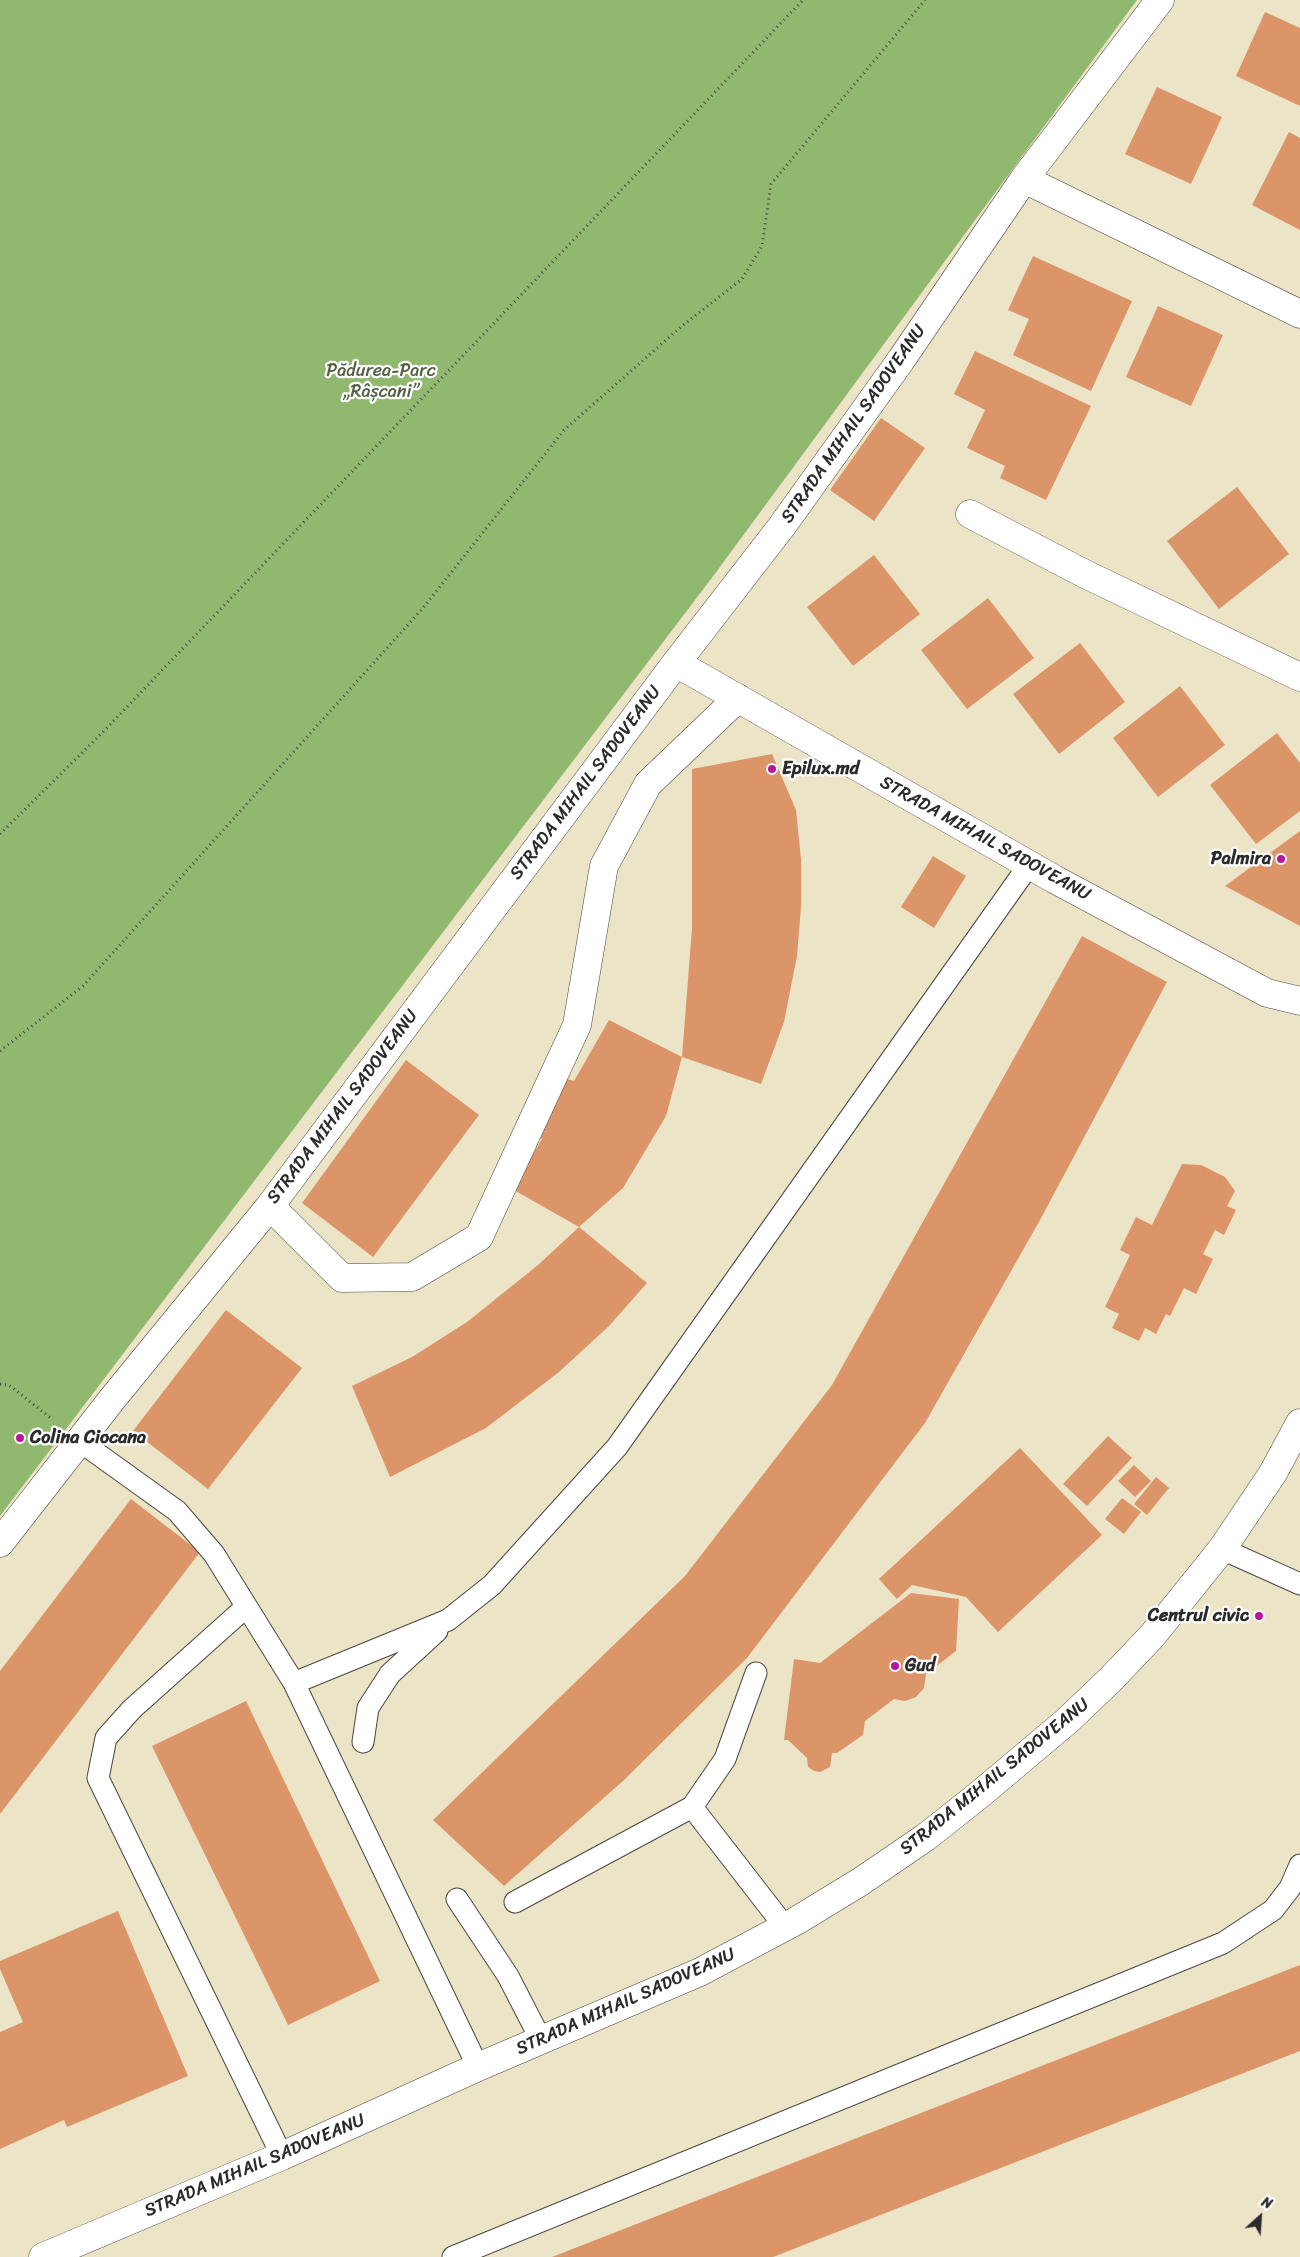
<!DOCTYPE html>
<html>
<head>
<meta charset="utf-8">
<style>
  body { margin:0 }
  #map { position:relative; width:1300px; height:2257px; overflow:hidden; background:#ece4c6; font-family:Sriracha,sans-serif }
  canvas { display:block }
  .north { position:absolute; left:1235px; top:2192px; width:50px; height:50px; -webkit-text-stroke:4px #fff; paint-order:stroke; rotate:26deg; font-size:14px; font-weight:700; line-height:20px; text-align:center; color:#2b2b2b }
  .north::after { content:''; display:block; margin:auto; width:18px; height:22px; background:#2b2b2b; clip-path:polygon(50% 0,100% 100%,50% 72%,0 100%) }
</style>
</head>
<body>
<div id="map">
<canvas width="1300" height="2257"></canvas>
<div class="north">N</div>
</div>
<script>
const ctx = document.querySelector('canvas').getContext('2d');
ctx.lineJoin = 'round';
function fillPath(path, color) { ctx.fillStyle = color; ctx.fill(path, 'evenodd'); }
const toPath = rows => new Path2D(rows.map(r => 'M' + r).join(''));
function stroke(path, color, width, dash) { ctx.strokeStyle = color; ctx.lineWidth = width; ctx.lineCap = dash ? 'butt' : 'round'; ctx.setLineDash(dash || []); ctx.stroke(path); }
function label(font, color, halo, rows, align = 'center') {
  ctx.font = font + ' Sriracha,sans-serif'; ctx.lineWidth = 4.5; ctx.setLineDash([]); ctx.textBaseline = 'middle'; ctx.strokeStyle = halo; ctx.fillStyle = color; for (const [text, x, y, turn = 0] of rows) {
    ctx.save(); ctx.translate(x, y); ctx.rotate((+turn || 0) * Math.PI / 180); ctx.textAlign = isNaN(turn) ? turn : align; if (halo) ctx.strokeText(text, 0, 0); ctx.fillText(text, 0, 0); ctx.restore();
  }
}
const forest = toPath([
  [0,0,1137,0,714,575,0,1516]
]);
const building = toPath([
  [1265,12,1300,28,1300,106,1236,76],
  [1157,87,1222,117,1191,184,1125,154],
  [1289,132,1300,138,1300,230,1252,205],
  [1033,256,1132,301,1091,391,1013,355,1029,319,1008,310],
  [1158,306,1223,335,1191,406,1126,377],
  [975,351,1091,406,1046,500,1000,478,1005,466,967,448,985,410,954,394],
  [881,418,925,448,874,521,830,490],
  [1237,487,1289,554,1219,609,1167,541],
  [874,555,920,614,853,666,807,607],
  [988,598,1034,658,967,709,921,650],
  [1080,643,1125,702,1059,754,1013,694],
  [1180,686,1225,745,1158,797,1113,738],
  [1277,733,1300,763,1300,811,1256,844,1210,785],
  [772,754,796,810,801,859,801,907,797,956,784,1022,761,1084,682,1057,666,1116,623,1188,579,1227,647,1283,609,1326,559,1372,486,1428,390,1477,352,1386,412,1357,467,1322,538,1265,579,1227,512,1189,542,1139,532,1129,561,1077,574,1081,609,1020,682,1057,692,928,692,769],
  [1300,831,1300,926,1225,886],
  [933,856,966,876,934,928,901,907],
  [1082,936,1167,982,1040,1220,925,1423,747,1658,623,1781,504,1886,433,1820,685,1576,832,1385],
  [406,1060,479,1115,373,1257,302,1203],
  [1182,1164,1201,1165,1225,1177,1235,1191,1227,1206,1236,1210,1224,1235,1215,1230,1203,1254,1213,1259,1196,1294,1184,1288,1170,1316,1166,1314,1156,1334,1145,1328,1139,1341,1112,1328,1119,1314,1105,1307,1130,1255,1120,1250,1136,1217,1152,1225],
  [226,1310,302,1368,208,1489,133,1431],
  [1108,1436,1132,1458,1087,1506,1063,1484],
  [1020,1448,1102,1535,998,1632,966,1597,912,1585,897,1599,879,1579],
  [1134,1465,1151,1481,1135,1497,1118,1481],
  [1156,1477,1169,1488,1147,1515,1134,1504],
  [1122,1498,1141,1512,1124,1534,1105,1519],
  [131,1499,200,1552,0,1814,0,1671],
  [911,1593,959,1599,956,1651,926,1674,924,1688,916,1697,905,1701,894,1699,865,1721,863,1735,837,1753,832,1753,830,1767,820,1772,814,1771,808,1767,807,1758,788,1740,784,1740,794,1659,820,1663],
  [246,1701,380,1981,288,2025,152,1746],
  [118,1911,188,2076,67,2127,64,2120,0,2149,0,2032,23,2022,0,1969,0,1961],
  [1300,1965,1300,2051,773,2257,552,2257]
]);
const path = toPath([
  [0,834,103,732,803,0],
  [0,1051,83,986,423,608,564,430,682,326,742,279,762,246,771,184,925,0],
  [0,1384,9,1385,52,1419]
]);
const lane = toPath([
  [81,1442,177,1511,214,1554,294,1683,478,2067],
  [1222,1549,1300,1584],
  [246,1607,132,1709,106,1738,98,1778,282,2156],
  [294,1683,448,1620,492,1585,617,1447,1029,865],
  [363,1742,368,1708,390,1674,437,1631],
  [692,1807,725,1759,756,1673],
  [457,1899,508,1976,541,2040],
  [515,1902,692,1807,785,1927],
  [453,2257,1223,1943,1273,1910,1290,1888,1300,1865]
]);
const street = toPath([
  [1024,179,1300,314],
  [970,514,1085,574,1300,677],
  [676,663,1054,879,1267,993,1300,1001],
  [270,1206,342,1278,412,1277,479,1237,577,1025,604,866,648,784,738,698],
  [0,1543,113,1398,270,1206,676,663,782,526,901,360,1024,179,1160,0]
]);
const secondary = toPath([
  [43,2257,282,2156,478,2067,700,1972,796,1921,860,1882,926,1837,979,1795,1067,1721,1111,1679,1152,1636,1222,1549,1273,1473,1300,1423]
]);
const markers = [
  [772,769,5,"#b5179e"],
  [1281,859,5,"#b5179e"],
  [20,1438,5,"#b5179e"],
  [1259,1616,5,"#b5179e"],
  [895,1666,5,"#b5179e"]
];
const parkNames = [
  ["Pădurea-Parc",381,371],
  ["„Râșcani”",381,392]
];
const streetNames = [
  ["STRADA MIHAIL SADOVEANU",854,424,-55],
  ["STRADA MIHAIL SADOVEANU",586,783,-53],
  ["STRADA MIHAIL SADOVEANU",985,839,29],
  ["STRADA MIHAIL SADOVEANU",343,1107,-53],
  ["STRADA MIHAIL SADOVEANU",995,1777,-39],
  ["STRADA MIHAIL SADOVEANU",626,2002,-24],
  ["STRADA MIHAIL SADOVEANU",255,2166,-23]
];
const poiNames = [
  ["Epilux.md",782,769],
  ["Palmira",1271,859,"right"],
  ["Colina Ciocana",30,1438],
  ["Centrul civic",1249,1616,"right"],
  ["Gud",905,1666]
];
fillPath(forest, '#90b86f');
fillPath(building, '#dc9569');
stroke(lane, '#484742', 23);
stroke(street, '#484742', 29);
stroke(secondary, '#484742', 29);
stroke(path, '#484742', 3, [1, 4]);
stroke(lane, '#fff', 21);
stroke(street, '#fff', 28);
stroke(secondary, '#fff', 28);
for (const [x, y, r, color] of markers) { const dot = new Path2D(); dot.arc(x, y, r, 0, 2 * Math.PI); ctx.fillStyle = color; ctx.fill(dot); stroke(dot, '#fff', 2); }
label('18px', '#545f45', '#fff', parkNames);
label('18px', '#2b2b2b', '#fff', streetNames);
label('bold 18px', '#2b2b2b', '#fff', poiNames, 'left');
</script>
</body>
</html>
